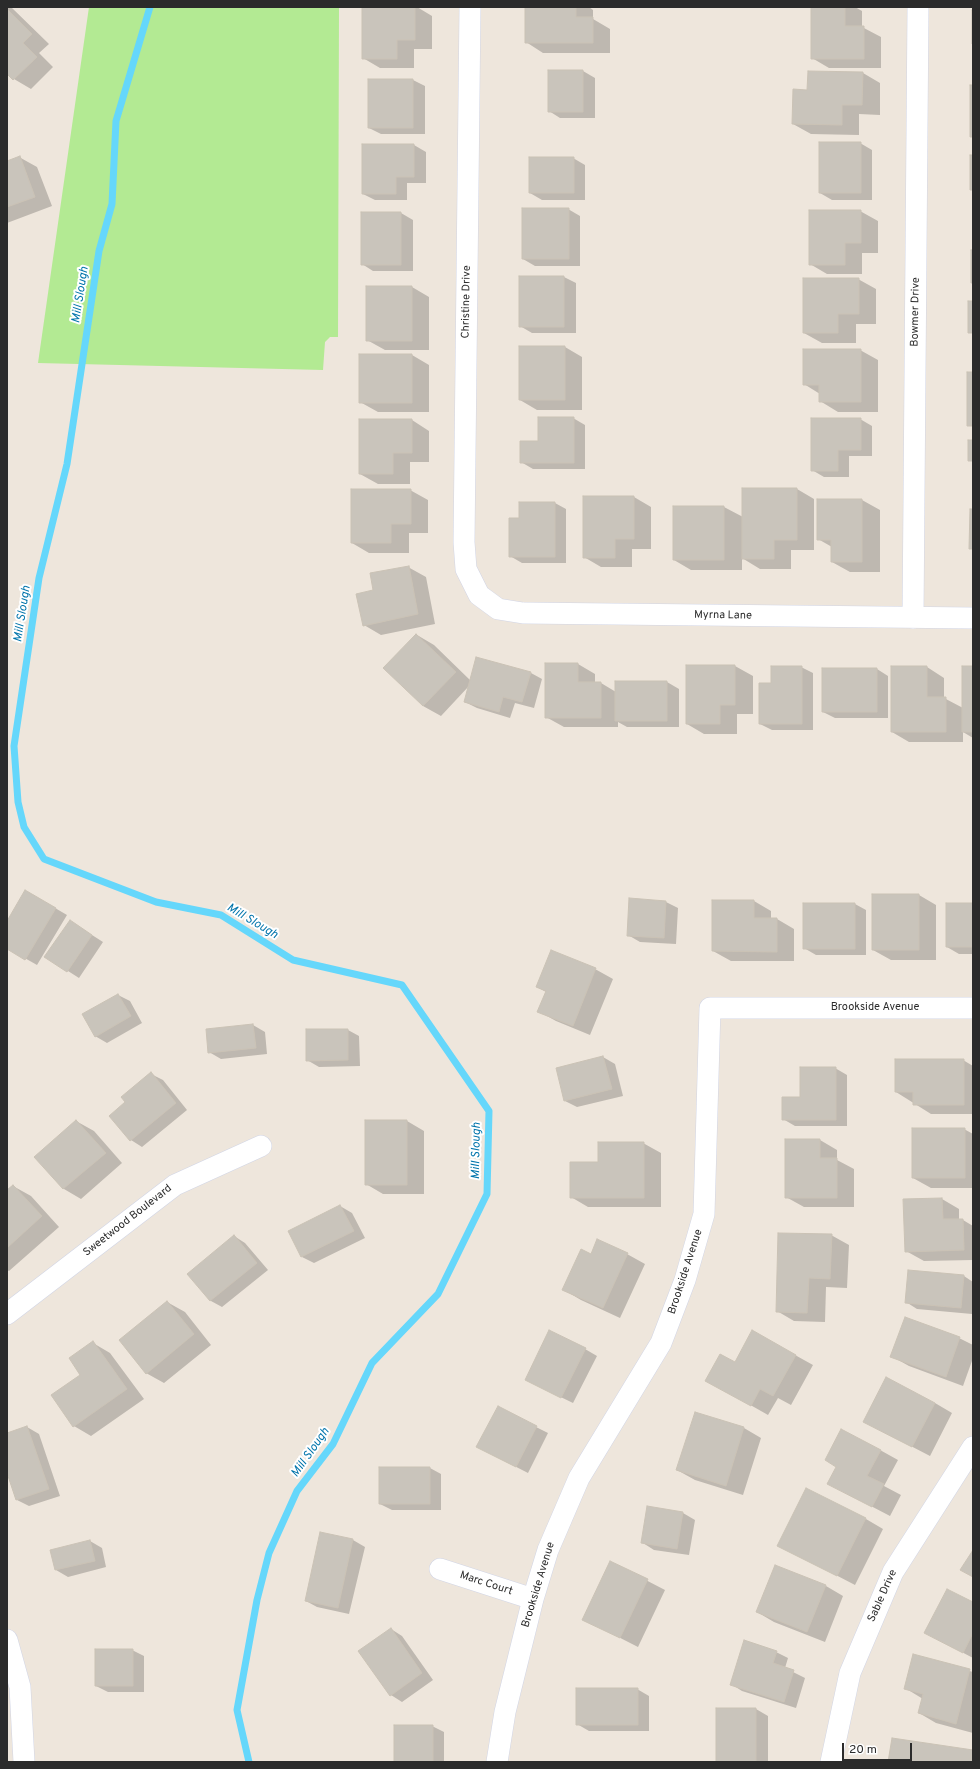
<!DOCTYPE html>
<html>
<head>
<meta charset="utf-8">
<style>
  body { margin:0 }
  #map { position:relative; width:980px; height:1769px; overflow:hidden; background:#eee6dc; font-family:Overpass,sans-serif }
  canvas { display:block }
  .frame { position:absolute; inset:0; border:8px solid #2b2b2b; pointer-events:none }
  .scale { position:absolute; left:842px; top:1743px; width:70px; height:18px; box-sizing:border-box; border:2px solid #2b2b2b; border-top:0; padding-left:5px; font-size:12px; line-height:14px; white-space:nowrap; color:#2b2b2b; -webkit-text-stroke:3px #fff; paint-order:stroke }
</style>
</head>
<body>
<div id="map">
<canvas width="980" height="1769"></canvas>
<div class="frame"></div>
<div class="scale">20 m</div>
</div>
<script>
const ctx = document.querySelector('canvas').getContext('2d');
ctx.lineJoin = 'round';
function fillPath(path, color) { ctx.fillStyle = color; ctx.fill(path, 'evenodd'); }
const toPath = rows => new Path2D(rows.map(r => 'M' + r).join(''));
function stroke(path, color, width, dash) { ctx.strokeStyle = color; ctx.lineWidth = width; ctx.lineCap = dash ? 'butt' : 'round'; ctx.setLineDash(dash || []); ctx.stroke(path); }
function label(font, color, halo, rows, align = 'center') {
  ctx.font = font + ' Overpass,sans-serif'; ctx.lineWidth = 4; ctx.setLineDash([]); ctx.textBaseline = 'middle'; ctx.strokeStyle = halo; ctx.fillStyle = color; for (const [text, x, y, turn = 0] of rows) {
    ctx.save(); ctx.translate(x, y); ctx.rotate((+turn || 0) * Math.PI / 180); ctx.textAlign = isNaN(turn) ? turn : align; if (halo) ctx.strokeText(text, 0, 0); ctx.fillText(text, 0, 0); ctx.restore();
  }
}
const green = toPath([
  [89,7,339,7,338,337,330,337,325,342,323,370,38,363]
]);
const shadow = toPath([
  [7,7,11,7,49,44,39,53,53,67,31,89,14,79,7,72],
  [363,7,417,7,432,16,432,49,414,49,414,68,380,68,363,58],
  [526,7,589,7,593,10,593,19,610,29,610,53,543,53,526,42],
  [812,7,855,7,862,11,862,27,881,37,881,68,829,68,812,58],
  [549,71,583,71,595,78,595,118,560,118,549,111],
  [863,73,880,83,880,115,859,114,859,135,811,134,793,124,808,91],
  [369,80,413,80,425,86,425,134,381,134,369,128],
  [860,143,872,150,872,200,832,200,820,193],
  [363,145,414,145,426,152,426,183,407,183,407,200,375,200,363,194],
  [19,157,37,167,52,206,7,223,7,162],
  [573,158,585,165,585,200,542,200,530,193],
  [568,209,580,216,580,266,535,266,523,259],
  [860,211,878,221,878,253,862,253,862,274,827,274,810,264],
  [362,213,401,213,413,220,413,271,373,271,362,264],
  [564,277,576,283,576,333,532,333,520,326],
  [858,279,876,289,876,324,856,324,856,343,822,343,804,333],
  [367,287,412,287,429,297,429,350,385,350,367,340],
  [520,347,565,347,582,357,582,410,537,410,520,400],
  [860,350,878,360,878,412,838,412,820,401,820,394,804,384],
  [360,355,412,355,429,365,429,412,378,412,360,402],
  [573,418,585,425,585,469,533,469,521,462,539,442],
  [860,419,872,426,872,456,849,456,849,477,824,477,812,470],
  [360,420,412,420,429,431,429,462,410,462,410,484,378,484,360,474],
  [797,489,814,499,814,550,791,550,791,569,760,569,742,558,742,570,691,570,674,560,674,507,724,507,743,517],
  [410,490,428,500,428,533,409,533,409,553,369,553,352,543],
  [634,497,651,507,651,549,632,549,632,567,601,567,584,557],
  [818,500,862,500,880,510,880,572,850,572,832,562,832,547,818,539],
  [555,503,566,509,566,563,522,563,510,556,520,519],
  [408,567,426,577,435,624,381,635,364,625,374,591],
  [417,635,434,645,471,681,531,673,542,679,534,708,515,703,510,718,477,708,465,702,469,686,441,716,423,706],
  [578,664,595,674,595,683,601,683,616,692,667,682,679,689,679,727,627,727,618,722,618,727,564,727,546,717],
  [687,666,735,666,753,676,753,714,737,714,737,734,704,734,687,724],
  [801,667,813,673,813,730,772,730,760,724,772,684],
  [927,667,944,678,944,698,963,708,973,667,973,738,963,732,963,742,909,742,892,732],
  [877,669,888,676,888,718,835,718,823,712],
  [26,891,67,915,37,965,7,948,7,923],
  [873,895,919,895,936,905,936,960,891,960,873,950],
  [630,899,666,902,678,908,676,944,640,942,628,935],
  [754,901,771,911,771,919,777,919,794,929,794,961,731,961,713,951],
  [855,904,866,910,866,955,816,955,804,948],
  [973,904,973,954,959,954,947,947],
  [70,921,103,942,79,978,46,957],
  [595,969,613,979,590,1035,556,1021,538,1011,546,992,537,987],
  [118,995,130,1001,142,1023,107,1043,95,1036],
  [253,1025,265,1032,267,1054,221,1059,209,1052,207,1030],
  [348,1030,359,1036,360,1066,319,1067,307,1060],
  [603,1057,615,1064,623,1096,577,1107,565,1101,557,1068],
  [963,1060,973,1066,973,1114,931,1114,896,1092],
  [835,1068,847,1075,847,1126,795,1126,783,1119,801,1098],
  [151,1074,163,1080,187,1110,142,1147,131,1140,127,1102],
  [76,1121,94,1131,122,1163,81,1199,64,1189,36,1157],
  [407,1121,424,1131,424,1194,383,1194,366,1184],
  [964,1129,973,1134,973,1188,931,1188,913,1178],
  [820,1140,837,1150,837,1160,854,1169,854,1207,804,1207,786,1197],
  [643,1143,661,1153,661,1207,588,1207,571,1197,599,1163],
  [13,1186,31,1196,59,1227,9,1271,7,1270,7,1191],
  [942,1199,959,1209,959,1220,963,1220,973,1226,973,1260,924,1261,906,1251],
  [340,1206,352,1213,365,1238,314,1263,302,1257],
  [831,1235,849,1245,847,1288,826,1287,825,1322,794,1321,777,1311],
  [234,1236,245,1243,268,1270,222,1307,211,1301,188,1274],
  [627,1254,645,1264,620,1318,581,1300,564,1290,591,1255],
  [964,1276,973,1282,972,1314,917,1309,906,1302],
  [167,1302,185,1312,211,1345,164,1383,146,1373],
  [959,1338,973,1345,973,1358,963,1386,909,1366,891,1356],
  [93,1343,110,1353,144,1399,91,1436,74,1426,52,1395,82,1375],
  [585,1349,597,1356,573,1403,538,1386],
  [795,1355,813,1365,791,1405,778,1398,768,1415,724,1390,735,1364],
  [935,1403,952,1413,930,1456,880,1430],
  [27,1427,39,1434,60,1496,29,1506,17,1500,7,1470,7,1434],
  [536,1427,548,1433,528,1473,489,1453],
  [744,1428,761,1438,743,1495,695,1480,677,1470],
  [880,1450,898,1460,884,1486,901,1495,890,1516,846,1493],
  [430,1468,441,1474,441,1510,392,1510,380,1504],
  [648,1508,683,1513,695,1520,689,1555,654,1550,643,1543],
  [866,1519,883,1529,855,1585,778,1545],
  [321,1533,353,1540,365,1547,349,1614,317,1607,306,1601],
  [90,1541,102,1548,106,1567,68,1577,56,1570,52,1550],
  [611,1562,665,1590,638,1647,583,1619],
  [775,1566,826,1586,843,1596,825,1642,774,1622,757,1612],
  [973,1603,973,1658,937,1639],
  [391,1629,402,1636,433,1680,402,1702,391,1695],
  [132,1650,144,1656,144,1692,108,1692,96,1686],
  [776,1652,788,1658,785,1668,805,1678,796,1708,742,1691,731,1684],
  [914,1655,973,1672,973,1733,936,1723,919,1713,923,1699,905,1688],
  [637,1689,649,1696,649,1731,589,1731,577,1724],
  [717,1709,756,1709,768,1716,768,1762,717,1762],
  [432,1726,444,1732,444,1762,395,1762]
]);
const stream = toPath([
  [150,7,116,121,112,204,99,251,67,464,39,578,14,746,18,802,24,827,44,859,156,902,221,915,293,960,402,985,489,1111,487,1194,438,1294,372,1363,333,1444,297,1491,269,1553,257,1600,237,1710,249,1762]
]);
const building = toPath([
  [362,7,415,7,415,40,397,40,397,59,362,59,362,7],
  [525,7,576,7,576,17,593,17,593,43,525,43,525,7],
  [811,7,845,7,845,26,864,26,864,59,811,59,811,7],
  [7,9,32,34,23,43,37,57,13,80,7,74,7,9],
  [972,10,973,10,973,44,972,44,972,10],
  [548,70,583,70,583,112,548,112,548,70],
  [808,71,863,72,862,105,842,105,842,125,792,124,793,89,807,90,808,71],
  [368,79,413,79,413,128,368,128,368,79],
  [970,85,973,85,973,137,970,137,970,85],
  [819,142,861,142,861,193,819,193,819,142],
  [362,144,414,144,414,177,396,177,396,194,362,194,362,144],
  [970,155,973,155,973,190,970,190,970,155],
  [20,156,35,197,7,207,7,161,20,156],
  [529,157,574,157,574,193,529,193,529,157],
  [522,208,569,208,569,259,522,259,522,208],
  [809,210,861,210,861,243,845,243,845,265,809,265,809,210],
  [361,212,401,212,401,265,361,265,361,212],
  [971,250,973,250,973,283,971,283,971,250],
  [519,276,564,276,564,327,519,327,519,276],
  [803,278,859,278,859,314,838,314,838,333,803,333,803,278],
  [366,286,412,286,412,341,366,341,366,286],
  [968,301,973,301,973,333,968,333,968,301],
  [519,346,565,346,565,400,519,400,519,346],
  [803,349,861,349,861,402,819,402,819,385,803,385,803,349],
  [359,354,412,354,412,403,359,403,359,354],
  [967,372,973,372,973,426,967,426,967,372],
  [538,417,574,417,574,463,520,463,520,441,538,441,538,417],
  [811,418,861,418,861,450,838,450,838,471,811,471,811,418],
  [359,419,412,419,412,453,393,453,393,474,359,474,359,419],
  [968,440,973,440,973,461,968,461,968,440],
  [742,488,797,488,797,540,774,540,774,559,742,559,742,488],
  [351,489,411,489,411,524,391,524,391,543,351,543,351,489],
  [583,496,634,496,634,539,615,539,615,558,583,558,583,496],
  [817,499,862,499,862,562,831,562,831,540,817,540,817,499],
  [519,502,555,502,555,557,509,557,509,518,519,518,519,502],
  [673,506,724,506,724,560,673,560,673,506],
  [970,509,973,509,973,549,969,549,970,509],
  [409,566,418,614,363,626,356,594,373,590,370,573,409,566],
  [416,634,456,672,423,706,383,668,416,634],
  [476,657,531,672,522,702,503,697,499,712,464,702,476,657],
  [545,663,578,663,578,682,601,682,601,718,545,718,545,663],
  [686,665,735,665,735,705,720,705,720,724,686,724,686,665],
  [771,666,802,666,802,724,759,724,759,683,771,683,771,666],
  [891,666,927,666,927,697,946,697,946,732,891,732,891,666],
  [962,666,973,666,973,732,962,732,962,666],
  [822,668,877,668,877,712,822,712,822,668],
  [615,681,667,681,667,721,615,721,615,681],
  [25,890,56,908,25,960,7,949,7,921,25,890],
  [872,894,919,894,919,950,872,950,872,894],
  [629,898,666,901,664,938,627,936,629,898],
  [712,900,754,900,754,918,777,918,777,952,712,951,712,900],
  [803,903,855,903,855,949,803,949,803,903],
  [946,903,973,903,973,947,946,947,946,903],
  [70,920,92,935,67,972,44,957,70,920],
  [551,950,596,968,573,1026,537,1012,546,991,536,987,551,950],
  [118,994,131,1016,95,1037,82,1014,118,994],
  [253,1024,256,1048,208,1053,206,1029,253,1024],
  [306,1029,348,1029,348,1060,306,1061,306,1029],
  [603,1056,612,1089,564,1101,556,1068,603,1056],
  [895,1059,964,1059,964,1105,913,1105,913,1092,895,1092,895,1059],
  [800,1067,836,1067,836,1120,782,1120,782,1097,800,1097,800,1067],
  [151,1072,176,1103,130,1141,109,1116,125,1102,121,1097,151,1072],
  [76,1120,106,1153,63,1189,34,1157,76,1120],
  [365,1120,407,1120,407,1185,365,1185,365,1120],
  [912,1128,965,1128,965,1178,912,1178,912,1128],
  [785,1139,820,1139,820,1158,837,1158,837,1198,785,1198,785,1139],
  [598,1142,644,1142,644,1198,570,1198,570,1162,598,1162,598,1142],
  [13,1185,42,1216,7,1248,7,1190,13,1185],
  [942,1198,943,1219,963,1219,964,1250,905,1252,903,1199,942,1198],
  [340,1205,354,1231,301,1257,288,1231,340,1205],
  [778,1233,832,1234,830,1279,809,1278,807,1313,776,1312,778,1233],
  [234,1235,257,1263,210,1301,187,1274,234,1235],
  [597,1239,628,1253,603,1308,562,1290,581,1249,591,1254,597,1239],
  [908,1270,964,1275,961,1308,905,1303,908,1270],
  [167,1301,194,1334,146,1374,119,1340,167,1301],
  [905,1317,960,1337,946,1377,890,1357,905,1317],
  [549,1330,586,1348,561,1398,525,1380,549,1330],
  [752,1330,796,1355,773,1396,760,1389,751,1406,705,1381,720,1354,735,1362,752,1330],
  [93,1341,127,1389,73,1427,51,1395,80,1375,69,1358,93,1341],
  [886,1377,935,1403,912,1447,863,1422,886,1377],
  [498,1406,537,1426,516,1467,476,1447,498,1406],
  [695,1412,744,1427,726,1486,676,1470,695,1412],
  [27,1426,49,1489,16,1500,7,1473,7,1433,27,1426],
  [841,1429,881,1450,867,1476,884,1484,872,1507,827,1484,836,1467,825,1460,841,1429],
  [379,1467,430,1467,430,1504,379,1504,379,1467],
  [806,1488,866,1518,837,1576,777,1546,806,1488],
  [647,1506,683,1512,677,1549,641,1543,647,1506],
  [320,1532,353,1539,338,1608,305,1601,320,1532],
  [90,1540,95,1561,55,1570,50,1550,90,1540],
  [973,1550,973,1577,960,1570,973,1550],
  [610,1561,648,1579,620,1638,582,1620,610,1561],
  [775,1565,826,1585,807,1632,756,1612,775,1565],
  [947,1589,973,1602,973,1633,963,1653,924,1633,947,1589],
  [391,1628,422,1673,390,1696,358,1651,391,1628],
  [744,1640,777,1651,773,1663,794,1670,784,1702,730,1685,744,1640],
  [95,1649,133,1649,133,1686,95,1686,95,1649],
  [913,1654,970,1669,956,1724,918,1713,923,1694,904,1689,913,1654],
  [576,1688,638,1688,638,1725,576,1725,576,1688],
  [716,1708,756,1708,756,1762,716,1762,716,1708],
  [394,1725,433,1725,433,1762,394,1762,394,1725],
  [892,1738,973,1750,973,1762,888,1762,892,1738]
]);
const minor = toPath([
  [470,7,464,542,466,569,479,595,498,609,523,613,973,618],
  [913,618,918,7],
  [7,1314,175,1185,261,1146],
  [440,1569,533,1599],
  [7,1640,20,1687,24,1762],
  [497,1762,505,1712,533,1599,548,1550,579,1478,661,1343,685,1280,704,1214,710,1008,973,1008],
  [831,1762,850,1673,893,1572,973,1447]
]);
const streetNames = [
  ["Christine Drive",467,302,-89],
  ["Bowmer Drive",916,312,-89],
  ["Myrna Lane",723,616,1],
  ["Brookside Avenue",875,1008],
  ["Sweetwood Boulevard",128,1221,-38],
  ["Brookside Avenue",686,1272,-72],
  ["Marc Court",486,1584,18],
  ["Brookside Avenue",539,1585,-73],
  ["Sable Drive",883,1596,-66]
];
const waterNames = [
  ["Mill Slough",81,295,-81],
  ["Mill Slough",23,614,-81],
  ["Mill Slough",252,922,31],
  ["Mill Slough",477,1151,-89],
  ["Mill Slough",311,1453,-55]
];
fillPath(green, '#b3ea93');
fillPath(shadow, '#0003');
stroke(stream, '#65d7fb', 7);
fillPath(building, '#c9c4bb');
stroke(building, '#cac2b5', 1);
stroke(minor, '#d1d5e5', 22);
stroke(minor, '#fff', 21);
label('11px', '#2b2b2b', '#fff', streetNames);
label('italic 12px', '#0074ab', '#fff', waterNames);
</script>
</body>
</html>
